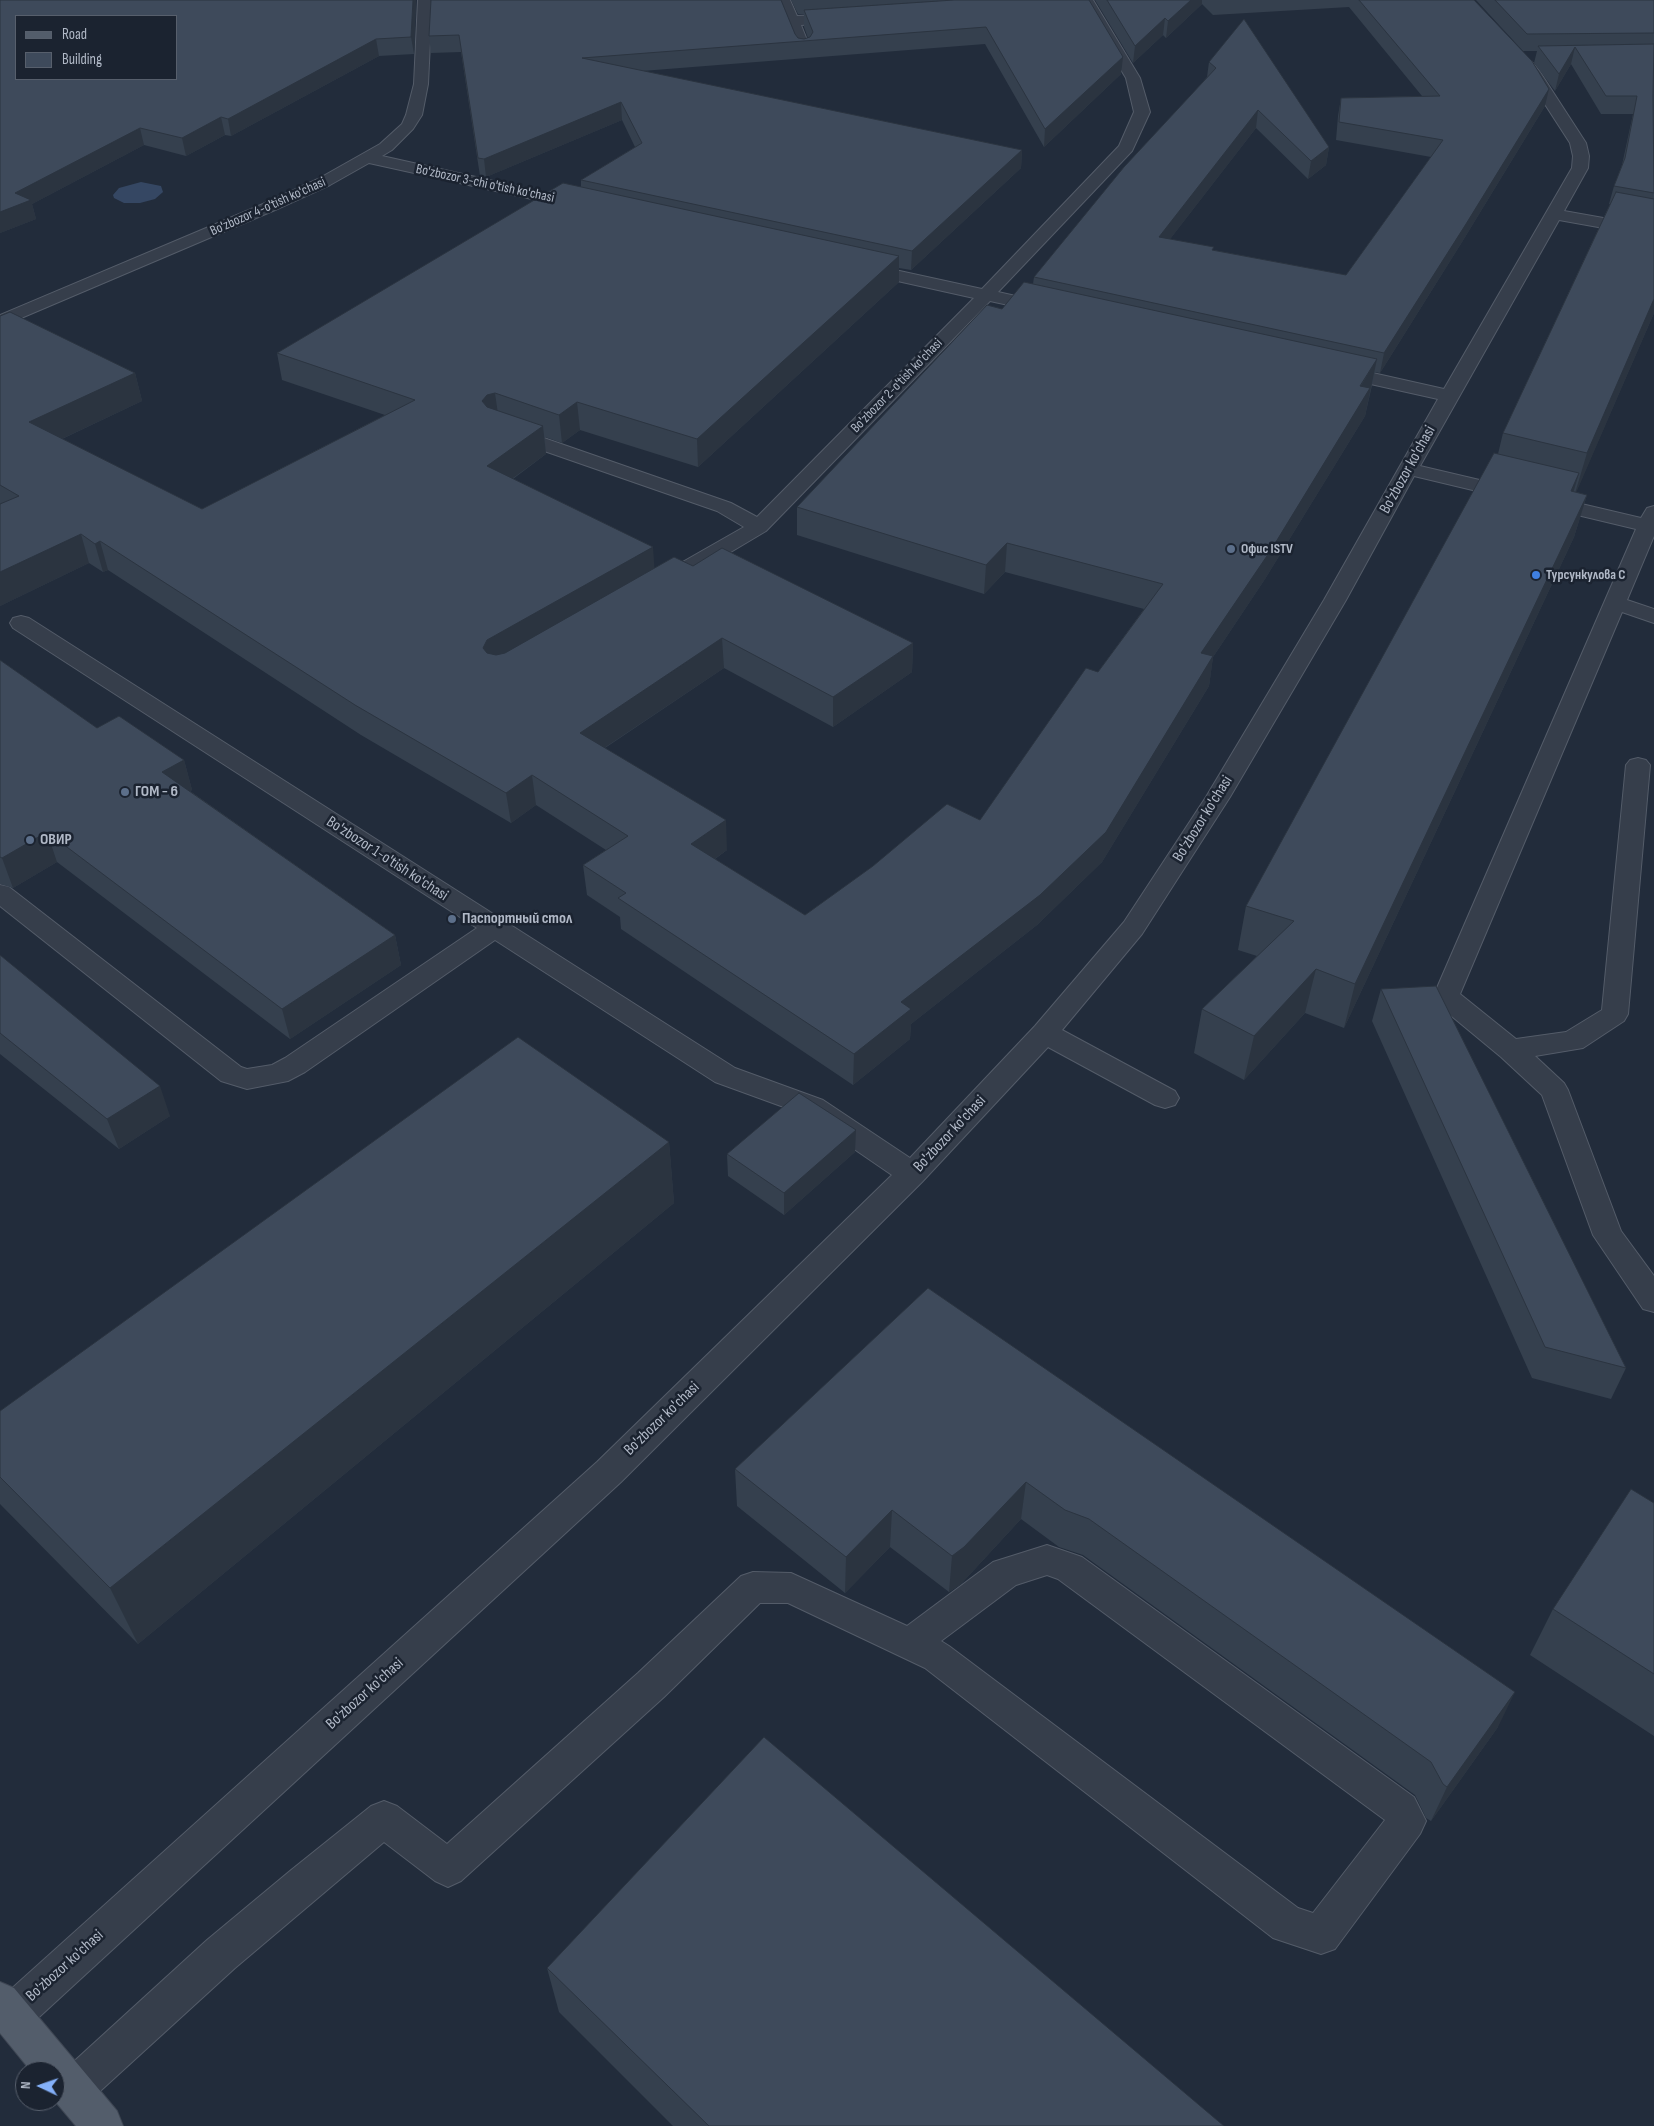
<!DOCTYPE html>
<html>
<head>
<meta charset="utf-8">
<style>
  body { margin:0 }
  #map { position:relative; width:1654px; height:2126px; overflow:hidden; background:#222c3b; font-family:"Sofia Sans Condensed",sans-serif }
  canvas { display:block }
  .legend { position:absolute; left:15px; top:15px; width:162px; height:65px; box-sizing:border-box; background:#1b2330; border:1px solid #575f6c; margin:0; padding:6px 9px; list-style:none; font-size:15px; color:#b1b9c7 }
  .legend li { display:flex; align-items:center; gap:10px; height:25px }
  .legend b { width:25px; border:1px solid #575f6c }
  .north { position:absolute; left:15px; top:2061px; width:50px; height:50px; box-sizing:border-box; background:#1b2330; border:1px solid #575f6c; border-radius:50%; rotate:273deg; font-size:14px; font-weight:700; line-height:20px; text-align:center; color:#b1b9c7 }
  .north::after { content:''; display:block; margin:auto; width:18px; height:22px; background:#84b0f9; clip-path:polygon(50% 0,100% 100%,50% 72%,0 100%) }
</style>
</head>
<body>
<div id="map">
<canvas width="1654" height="2126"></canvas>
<ul class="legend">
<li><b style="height:6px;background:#535d6b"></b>Road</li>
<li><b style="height:14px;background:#3e4a5b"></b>Building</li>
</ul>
<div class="north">N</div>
</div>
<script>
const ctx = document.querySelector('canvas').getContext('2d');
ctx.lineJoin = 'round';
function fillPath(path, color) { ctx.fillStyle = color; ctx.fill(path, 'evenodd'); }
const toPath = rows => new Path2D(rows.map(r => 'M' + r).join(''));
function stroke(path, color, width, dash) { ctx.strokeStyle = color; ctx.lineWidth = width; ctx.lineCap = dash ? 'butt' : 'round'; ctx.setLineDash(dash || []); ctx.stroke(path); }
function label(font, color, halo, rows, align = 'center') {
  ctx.font = font + ' "Sofia Sans Condensed",sans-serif'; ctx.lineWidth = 5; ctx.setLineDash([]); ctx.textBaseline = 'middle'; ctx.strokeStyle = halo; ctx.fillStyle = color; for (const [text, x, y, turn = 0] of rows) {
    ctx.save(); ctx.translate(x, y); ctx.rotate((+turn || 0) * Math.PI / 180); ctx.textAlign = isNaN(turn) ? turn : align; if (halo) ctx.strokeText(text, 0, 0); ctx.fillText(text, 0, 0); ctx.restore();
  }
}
const water = toPath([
  [141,182,161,186,163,192,155,199,140,203,124,203,114,198,113,195,119,188]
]);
const minor = toPath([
  [418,0,432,0,428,84,422,115,413,129,392,150,382,156,583,201,585,204,583,207,577,209,369,163,330,185,275,210,0,327,0,315,263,204,318,179,380,144,402,124,406,115,414,84,418,0],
  [776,0,790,0,797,16,840,14,847,18,840,22,801,25,811,50,809,53,804,54,799,53,776,0],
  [1079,0,1093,0,1140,78,1150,112,1132,151,998,292,1051,304,1054,308,1051,312,1045,313,990,301,766,531,667,590,659,591,651,590,648,585,651,580,744,527,717,511,504,437,501,433,504,429,511,427,518,429,731,503,757,517,974,298,857,272,854,268,857,264,863,263,982,289,1119,146,1134,112,1126,78,1079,0],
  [1526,60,1531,61,1540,72,1586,143,1589,156,1588,168,1564,211,1654,227,1654,237,1559,220,1420,466,1641,518,1647,508,1654,506,1654,536,1627,600,1654,609,1654,623,1622,612,1460,994,1516,1039,1566,1032,1602,1010,1626,765,1630,760,1638,758,1646,760,1650,765,1628,1014,1624,1021,1583,1048,1535,1056,1564,1083,1568,1090,1621,1231,1654,1276,1654,1312,1643,1309,1593,1235,1542,1095,1501,1057,1437,1004,1433,997,1636,529,1414,476,1346,600,1230,797,1142,934,1062,1030,1175,1091,1179,1098,1175,1105,1165,1108,1155,1105,1048,1047,922,1182,621,1482,25,2030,11,2036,0,2031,0,1999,597,1462,892,1175,803,1114,715,1082,495,940,305,1072,288,1081,247,1089,221,1081,0,906,0,885,9,887,241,1067,247,1069,272,1065,285,1058,477,928,13,628,10,623,13,618,21,616,29,618,735,1068,823,1100,910,1158,1035,1026,1124,922,1206,797,1324,600,1438,399,1330,375,1328,371,1330,367,1337,365,1444,389,1572,168,1573,156,1570,143,1519,64,1521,61,1526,60],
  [1047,1545,1082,1557,1414,1797,1426,1821,1420,1834,1335,1949,1321,1954,1273,1938,925,1668,788,1603,760,1603,664,1697,461,1881,448,1887,435,1881,384,1842,235,1968,86,2104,72,2110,58,2104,55,2098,55,2082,58,2076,207,1940,290,1871,371,1806,384,1801,397,1806,447,1844,638,1673,741,1576,753,1572,791,1573,907,1626,993,1562,1047,1545],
  [1047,1575,1058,1579,1385,1820,1313,1913,1298,1908,949,1646,941,1641,1016,1585,1047,1575]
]);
const major = toPath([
  [0,1982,14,1988,117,2111,123,2126,76,2126,55,2101,55,2071,31,2071,0,2033,0,1982]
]);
const wall = toPath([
  [0,0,416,0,414,54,379,56,231,136,225,135,186,156,144,145,32,204,36,219,0,233],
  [431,0,795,34,798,38,804,39,808,38,804,27,804,14,798,14,791,0,1089,0,1121,74,1044,147,985,44,642,71,1022,150,1021,168,911,270,899,268,899,282,698,467,580,430,562,443,545,437,546,454,513,479,654,568,693,566,913,643,912,672,833,727,724,668,605,748,727,850,715,859,805,915,980,820,1098,672,1144,609,1005,572,984,594,797,535,797,507,1002,309,1033,284,1034,277,1207,77,1209,62,1329,147,1326,165,1308,179,1256,128,1170,239,1213,250,1346,275,1431,157,1336,140,1338,116,1341,98,1422,96,1349,7,1213,15,1202,4,1166,38,1163,35,1133,63,1095,0,1474,0,1545,106,1462,242,1380,373,1375,372,1365,416,1265,579,1213,657,1209,686,1102,862,1037,925,911,1024,910,1039,853,1085,621,929,620,917,587,895,583,865,606,850,536,805,511,823,361,735,108,570,103,572,89,563,0,606,0,316,135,373,142,401,62,439,202,509,385,415,282,380,277,353,581,187,581,180,635,147,622,120,486,177,480,176,461,52,431,53,429,36],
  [1476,0,1654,0,1654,313,1576,492,1587,495,1574,537,1344,1028,1305,1013,1244,1080,1194,1053,1202,1009,1257,956,1238,950,1246,906,1498,454,1503,433,1610,204,1609,204,1614,186,1622,165,1633,114,1601,114,1571,64,1555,91,1534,63,1537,51,1523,51],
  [0,660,97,728,184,760,192,790,190,791,395,935,401,965,290,1039,57,862,13,888,0,884],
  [0,955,170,1116,119,1149,0,1054],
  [1381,989,1626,1368,1611,1399,1532,1378,1372,1021],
  [669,1142,674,1203,138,1644,0,1504,0,1411],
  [855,1152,784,1215,728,1176,727,1154],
  [928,1288,1498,1727,1431,1821,1426,1818,1415,1795,1083,1555,1059,1547,1021,1519,961,1584,949,1592,890,1547,845,1593,737,1506,735,1469],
  [1654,1503,1654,1736,1530,1655,1553,1609],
  [547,1968,1224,2126,673,2126,559,2012]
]);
const shadedWall = toPath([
  [413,0,416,0,414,54,411,37],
  [1191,0,1202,0,1202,4,1166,38,1168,21],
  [1165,18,1163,35,1133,63,1135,46],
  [376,39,379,56,231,136,228,119],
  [1575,47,1571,64,1555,91,1559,74],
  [1123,57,1121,74,1044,147,1045,129],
  [1549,89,1545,106,1462,242,1380,373,1384,353],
  [621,102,622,120,486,177,484,159],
  [1258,110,1256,128,1157,256,1159,237],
  [221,117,225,135,186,156,182,138],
  [140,128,144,145,32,204,36,219,0,233,0,212,15,193],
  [1329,147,1326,165,1308,179,1311,161],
  [1022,150,1021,168,911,270,912,251],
  [899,256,899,282,698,467,697,439],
  [1654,299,1654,313,1573,500,1587,453],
  [1377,359,1365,416,1265,579,1213,657,1209,686,1102,862,1037,925,911,1024,910,1039,853,1085,854,1054,901,1002,1201,653],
  [135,373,142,401,38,450,29,422],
  [495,393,499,421,482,401,487,395],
  [577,402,580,430,562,443,559,415],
  [543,426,546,454,491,494,487,466],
  [1579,473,1567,514,1571,491],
  [1587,495,1574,537,1344,1028,1355,984],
  [81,534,89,563,0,606,0,572],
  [100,541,108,570,103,572,95,544],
  [1007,543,1005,572,984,594,986,565],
  [653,547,655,576,487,677,483,648,487,640],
  [722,638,724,668,583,762,580,733],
  [913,643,912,672,833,727,833,697],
  [184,760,192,790,171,802,162,772],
  [532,775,536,805,511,823,506,793],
  [726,820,727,850,693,874,691,844],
  [47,832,57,862,13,888,2,858],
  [395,935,401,965,290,1039,282,1009],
  [1316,969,1305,1013,1244,1080,1254,1036],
  [160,1086,170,1116,119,1149,107,1119],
  [856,1130,855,1152,784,1215,784,1193],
  [669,1142,674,1203,138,1644,110,1588],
  [1026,1482,1021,1519,961,1584,949,1592,952,1556],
  [892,1510,890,1547,845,1593,846,1557],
  [1515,1692,1498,1727,1431,1821,1447,1787]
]);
const building = toPath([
  [0,0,413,0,411,37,376,39,228,119,221,117,182,138,140,128,15,193,31,200,0,212,0,0],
  [16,16,176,16,176,79,16,79,16,16],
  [431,0,781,0,795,34,798,38,804,39,810,37,813,32,804,10,954,0,1089,0,1123,57,1045,129,986,27,582,58,1022,150,912,251,581,180,642,143,621,102,484,159,478,158,459,35,429,36,431,0],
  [1107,0,1191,0,1168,21,1165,18,1135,46,1107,0],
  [1359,0,1474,0,1532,61,1549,89,1466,224,1384,353,1034,277,1124,167,1216,68,1209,62,1244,19,1329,147,1311,161,1258,110,1159,237,1214,247,1212,250,1346,275,1443,140,1339,122,1341,98,1440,96,1359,0],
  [1495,0,1654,0,1654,33,1527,34,1495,0],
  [1654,44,1653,96,1654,193,1614,186,1625,158,1637,96,1606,96,1575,47,1559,74,1538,46,1654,44],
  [563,183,899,256,697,439,577,402,559,415,495,393,487,395,482,401,487,407,543,426,487,466,653,547,487,640,483,648,487,653,496,655,505,653,674,557,693,566,722,548,913,643,833,697,722,638,580,733,726,820,691,844,805,915,873,866,947,804,980,820,1086,668,1098,672,1163,584,1007,543,986,565,797,507,987,305,1002,309,1024,282,1377,359,1360,386,1370,388,1271,550,1201,653,1213,656,1106,832,1040,895,901,1002,911,1009,854,1054,618,898,626,893,583,865,628,836,532,775,506,793,355,705,100,541,95,544,81,534,0,572,0,504,19,496,0,485,0,316,10,312,135,373,29,422,202,509,415,400,277,353,563,183],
  [1616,192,1654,199,1654,299,1587,453,1503,433,1616,192],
  [1494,453,1579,473,1571,491,1587,495,1355,984,1316,969,1254,1036,1202,1009,1294,921,1246,906,1494,453],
  [0,660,97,728,119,716,184,760,162,772,395,935,282,1009,47,832,2,858,0,857,0,660],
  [0,955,160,1086,107,1119,0,1033,0,955],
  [1436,986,1626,1368,1545,1347,1381,989,1436,986],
  [518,1037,669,1142,110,1588,0,1477,0,1411,518,1037],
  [799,1093,856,1130,784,1193,727,1154,799,1093],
  [928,1288,1515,1692,1447,1787,1443,1784,1431,1762,1089,1519,1065,1510,1026,1482,964,1547,952,1556,892,1510,846,1557,735,1469,928,1288],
  [1631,1489,1654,1503,1654,1674,1553,1609,1631,1489],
  [764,1737,1224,2126,709,2126,547,1968,764,1737]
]);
const markers = [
  [1231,549,5,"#5c6f8a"],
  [1536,575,5,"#3f7fe0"],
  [125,792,5,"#5c6f8a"],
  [30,840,5,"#5c6f8a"],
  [452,919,5,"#5c6f8a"]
];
const farStreetnames = [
  ["Bo'zbozor 3-chi o'tish ko'chasi",485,184,12],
  ["Bo'zbozor 4-o'tish ko'chasi",268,207,-24],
  ["Bo'zbozor 2-o'tish ko'chasi",897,386,-46]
];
const farPoinames = [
  ["Офис ISTV",1241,549],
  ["Турсункулова С",1546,575]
];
const streetNames = [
  ["Bo'zbozor ko'chasi",1408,470,-61],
  ["Bo'zbozor ko'chasi",1203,819,-58],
  ["Bo'zbozor 1-o'tish ko'chasi",387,859,33],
  ["Bo'zbozor ko'chasi",950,1134,-47],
  ["Bo'zbozor ko'chasi",662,1419,-44],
  ["Bo'zbozor ko'chasi",365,1694,-42],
  ["Bo'zbozor ko'chasi",65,1966,-42]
];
const poiNames = [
  ["ГОМ - 6",135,792],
  ["ОВИР",40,840],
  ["Паспортный стол",462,919]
];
fillPath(water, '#354763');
stroke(minor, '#545c69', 2);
stroke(major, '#3f4754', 2);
fillPath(minor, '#363e4b');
fillPath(major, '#535d6b');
fillPath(wall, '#35404e');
fillPath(shadedWall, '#2b3440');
fillPath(building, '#3e4a5b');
stroke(building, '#2b3440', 1);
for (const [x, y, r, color] of markers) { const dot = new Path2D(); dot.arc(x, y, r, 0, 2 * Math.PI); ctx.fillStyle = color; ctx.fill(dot); stroke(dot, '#1b2330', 2); }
label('14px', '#b1b9c7', '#1b2330', farStreetnames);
label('bold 14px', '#b1b9c7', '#1b2330', farPoinames, 'left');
label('16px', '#b1b9c7', '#1b2330', streetNames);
label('bold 16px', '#b1b9c7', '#1b2330', poiNames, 'left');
</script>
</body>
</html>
